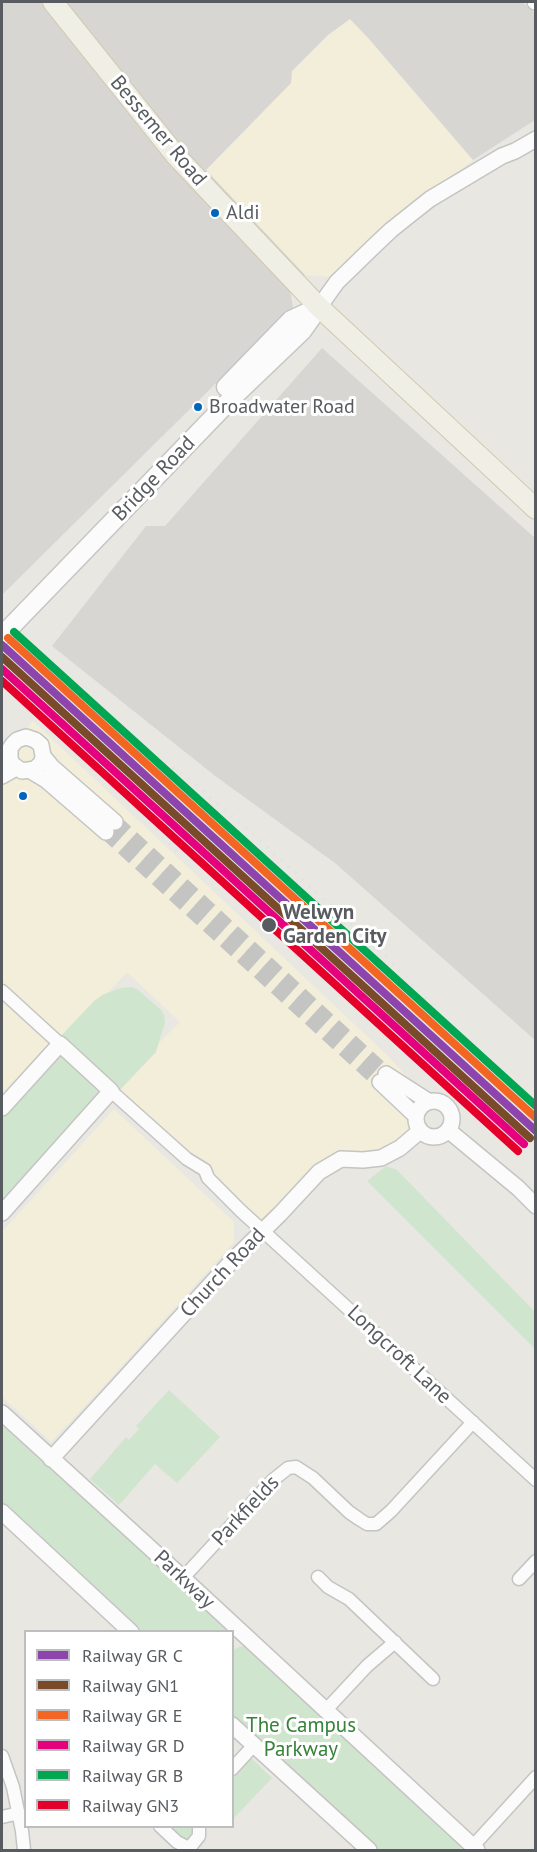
<!DOCTYPE html>
<html>
<head>
<meta charset="utf-8">
<style>
  body { margin:0 }
  #map { position:relative; width:537px; height:1852px; overflow:hidden; background:#e8e7e2; font-family:"PT Sans",sans-serif }
  canvas { display:block }
  .frame { position:absolute; inset:0; border:3px solid #585c60; pointer-events:none }
  .legend { position:absolute; left:24px; top:1630px; width:210px; height:198px; box-sizing:border-box; background:#fff; border:2px solid #bcbebf; margin:0; padding:8px 10px; list-style:none; font-size:18px; color:#585c60 }
  .legend li { display:flex; align-items:center; gap:12px; height:30px }
  .legend b { width:30px; border:2px solid #bcbebf }
</style>
</head>
<body>
<div id="map">
<canvas width="537" height="1852"></canvas>
<div class="frame"></div>
<ul class="legend">
<li><b style="height:8px;background:#8e44ad"></b>Railway GR C</li>
<li><b style="height:8px;background:#7a4b2a"></b>Railway GN1</li>
<li><b style="height:8px;background:#f26522"></b>Railway GR E</li>
<li><b style="height:8px;background:#e5007d"></b>Railway GR D</li>
<li><b style="height:8px;background:#00a651"></b>Railway GR B</li>
<li><b style="height:8px;background:#e4002b"></b>Railway GN3</li>
</ul>
</div>
<script>
const ctx = document.querySelector('canvas').getContext('2d');
ctx.lineJoin = 'round';
function fillPath(path, color) { ctx.fillStyle = color; ctx.fill(path, 'evenodd'); }
const toPath = rows => new Path2D(rows.map(r => 'M' + r).join(''));
function stroke(path, color, width, dash) { ctx.strokeStyle = color; ctx.lineWidth = width; ctx.lineCap = dash ? 'butt' : 'round'; ctx.setLineDash(dash || []); ctx.stroke(path); }
function label(font, color, halo, rows, align = 'center') {
  ctx.font = font + ' "PT Sans",sans-serif'; ctx.lineWidth = 6; ctx.setLineDash([]); ctx.textBaseline = 'middle'; ctx.strokeStyle = halo; ctx.fillStyle = color; for (const [text, x, y, turn = 0] of rows) {
    ctx.save(); ctx.translate(x, y); ctx.rotate((+turn || 0) * Math.PI / 180); ctx.textAlign = isNaN(turn) ? turn : align; if (halo) ctx.strokeText(text, 0, 0); ctx.fillText(text, 0, 0); ctx.restore();
  }
}
const commercial = toPath([
  [350,19,369,39,473,160,329,277,305,275,206,170,291,83,292,71,328,35],
  [33,721,389,1057,428,1101,423,1104,416,1116,420,1131,400,1148,341,1159,263,1230,111,1091,180,1022,127,972,2,1108,2,779,11,769,27,728],
  [114,1109,234,1222,234,1242,112,1377,51,1442,2,1397,2,1232]
]);
const industrial = toPath([
  [2,2,522,2,535,13,535,120,473,160,369,39,350,19,328,35,292,71,291,83,206,170,305,275,290,290,293,307,2,595],
  [322,348,535,538,535,1040,335,863,214,775,52,646,146,526,165,526]
]);
const green = toPath([
  [131,987,137,989,161,1010,164,1015,165,1022,156,1052,119,1091,60,1037,94,1001,104,994,121,988],
  [58,1055,63,1055,102,1091,2,1209,2,1113],
  [386,1166,397,1170,535,1312,535,1349,367,1181],
  [169,1390,220,1437,177,1483,155,1464,119,1505,90,1479,126,1437,129,1440,139,1429,136,1426],
  [2,1418,229,1629,229,1631,138,1631,2,1506],
  [242,1646,248,1647,458,1839,461,1850,375,1850,233,1720,233,1650],
  [249,1756,272,1778,233,1819,232,1772],
  [165,1827,196,1827,197,1829,188,1843]
]);
const tertiaryTunnel = toPath([
  [115,822,385,1073],
  [106,832,380,1082]
]);
const minor = toPath([
  [2,991,60,1044],
  [111,1091,187,1159,205,1170,208,1178,241,1211,536,1480],
  [318,1577,328,1587,349,1599,433,1679],
  [183,1578,273,1480,288,1468,296,1467,313,1478,349,1512,359,1519,367,1524,376,1524,391,1511,473,1422],
  [519,1579,536,1561],
  [325,1711,367,1666,395,1642],
  [2,1756,13,1787,22,1831,24,1850],
  [232,1769,254,1745],
  [2,1817,19,1813],
  [160,1826,177,1842,187,1847,191,1846,199,1836,199,1826],
  [473,1846,536,1777]
]);
const tertiary = toPath([
  [535,2,536,2],
  [319,307,337,282,372,248,391,230,430,199,502,156,515,151,536,139],
  [43,756,52,767,115,822],
  [2,761,13,744,17,740,26,737,35,740,41,745,43,756,42,762,35,769,22,771,12,764,10,758,10,751],
  [31,771,46,780,106,832],
  [2,776,16,768],
  [386,1074,428,1101],
  [380,1082,416,1116],
  '416 1119a18 18 0 1 1 36 0a18 18 0 1 1-36 0Z',
  [2,1108,60,1044,111,1091,2,1213],
  [448,1130,518,1188,536,1206],
  [2,1413,183,1578,477,1850],
  [51,1459,231,1262,280,1214,319,1172,341,1159,363,1160,381,1158,400,1148,420,1131],
  [2,1512,131,1632],
  [232,1725,369,1850]
]);
const secondary = toPath([
  [226,387,291,320,317,308],
  [2,636,233,397,302,331,319,307]
]);
const primary = toPath([
  [53,2,177,157,319,307,536,509]
]);
const rail = toPath([
  [35,666,195,784,254,835,388,958,536,1117],
  [29,688,152,826,179,854]
]);
const rail1 = toPath([
  [2,645,536,1131]
]);
const rail2 = toPath([
  [2,657,530,1138]
]);
const rail3 = toPath([
  [8,638,536,1118]
]);
const rail4 = toPath([
  [2,669,524,1144]
]);
const rail5 = toPath([
  [14,632,536,1106]
]);
const rail6 = toPath([
  [2,681,518,1151]
]);
const markers = [
  [215,213,5,"#0065bd"],
  [198,407,5,"#0065bd"],
  [23,796,5,"#0065bd"],
  [269,925,8,"#585c60"]
];
const busNames = [
  ["Aldi",226,213],
  ["Broadwater Road",209,407]
];
const streetNames = [
  ["Bessemer Road",158,131,50],
  ["Bridge Road",154,479,-46],
  ["Church Road",223,1273,-47],
  ["Longcroft Lane",399,1355,43],
  ["Parkfields",246,1511,-47],
  ["Parkway",184,1580,43]
];
const stopNames = [
  ["Welwyn",283,913],
  ["Garden City",283,937]
];
const parkNames = [
  ["The Campus",301,1726],
  ["Parkway",301,1750]
];
fillPath(commercial, '#f3eeda');
fillPath(industrial, '#d8d6d2');
fillPath(green, '#d0e5cd');
stroke(tertiaryTunnel, '#c4c4c2', 15, [15, 8]);
stroke(minor, '#c4c4c3', 15);
stroke(tertiary, '#c4c4c3', 18);
stroke(secondary, '#c5c5c4', 21);
stroke(primary, '#d0c7b0', 22);
stroke(minor, '#fcfbfb', 12);
stroke(tertiary, '#fcfbfb', 15);
stroke(secondary, '#fcfbfb', 18);
stroke(primary, '#f0efe5', 20);
stroke(rail, '#e1e1e0', 3, [1.5, 8]);
stroke(rail1, '#8e44ad', 8);
stroke(rail2, '#7a4b2a', 8);
stroke(rail3, '#f26522', 8);
stroke(rail4, '#e5007d', 8);
stroke(rail5, '#00a651', 8);
stroke(rail6, '#e4002b', 8);
for (const [x, y, r, color] of markers) { const dot = new Path2D(); dot.arc(x, y, r, 0, 2 * Math.PI); ctx.fillStyle = color; ctx.fill(dot); stroke(dot, '#fff', 2); }
label('20px', '#585c60', '#fff', busNames, 'left');
label('21px', '#585c60', '#fff', streetNames);
label('bold 21px', '#585c60', '#fff', stopNames, 'left');
label('21px', '#368239', '#fff', parkNames);
</script>
</body>
</html>
